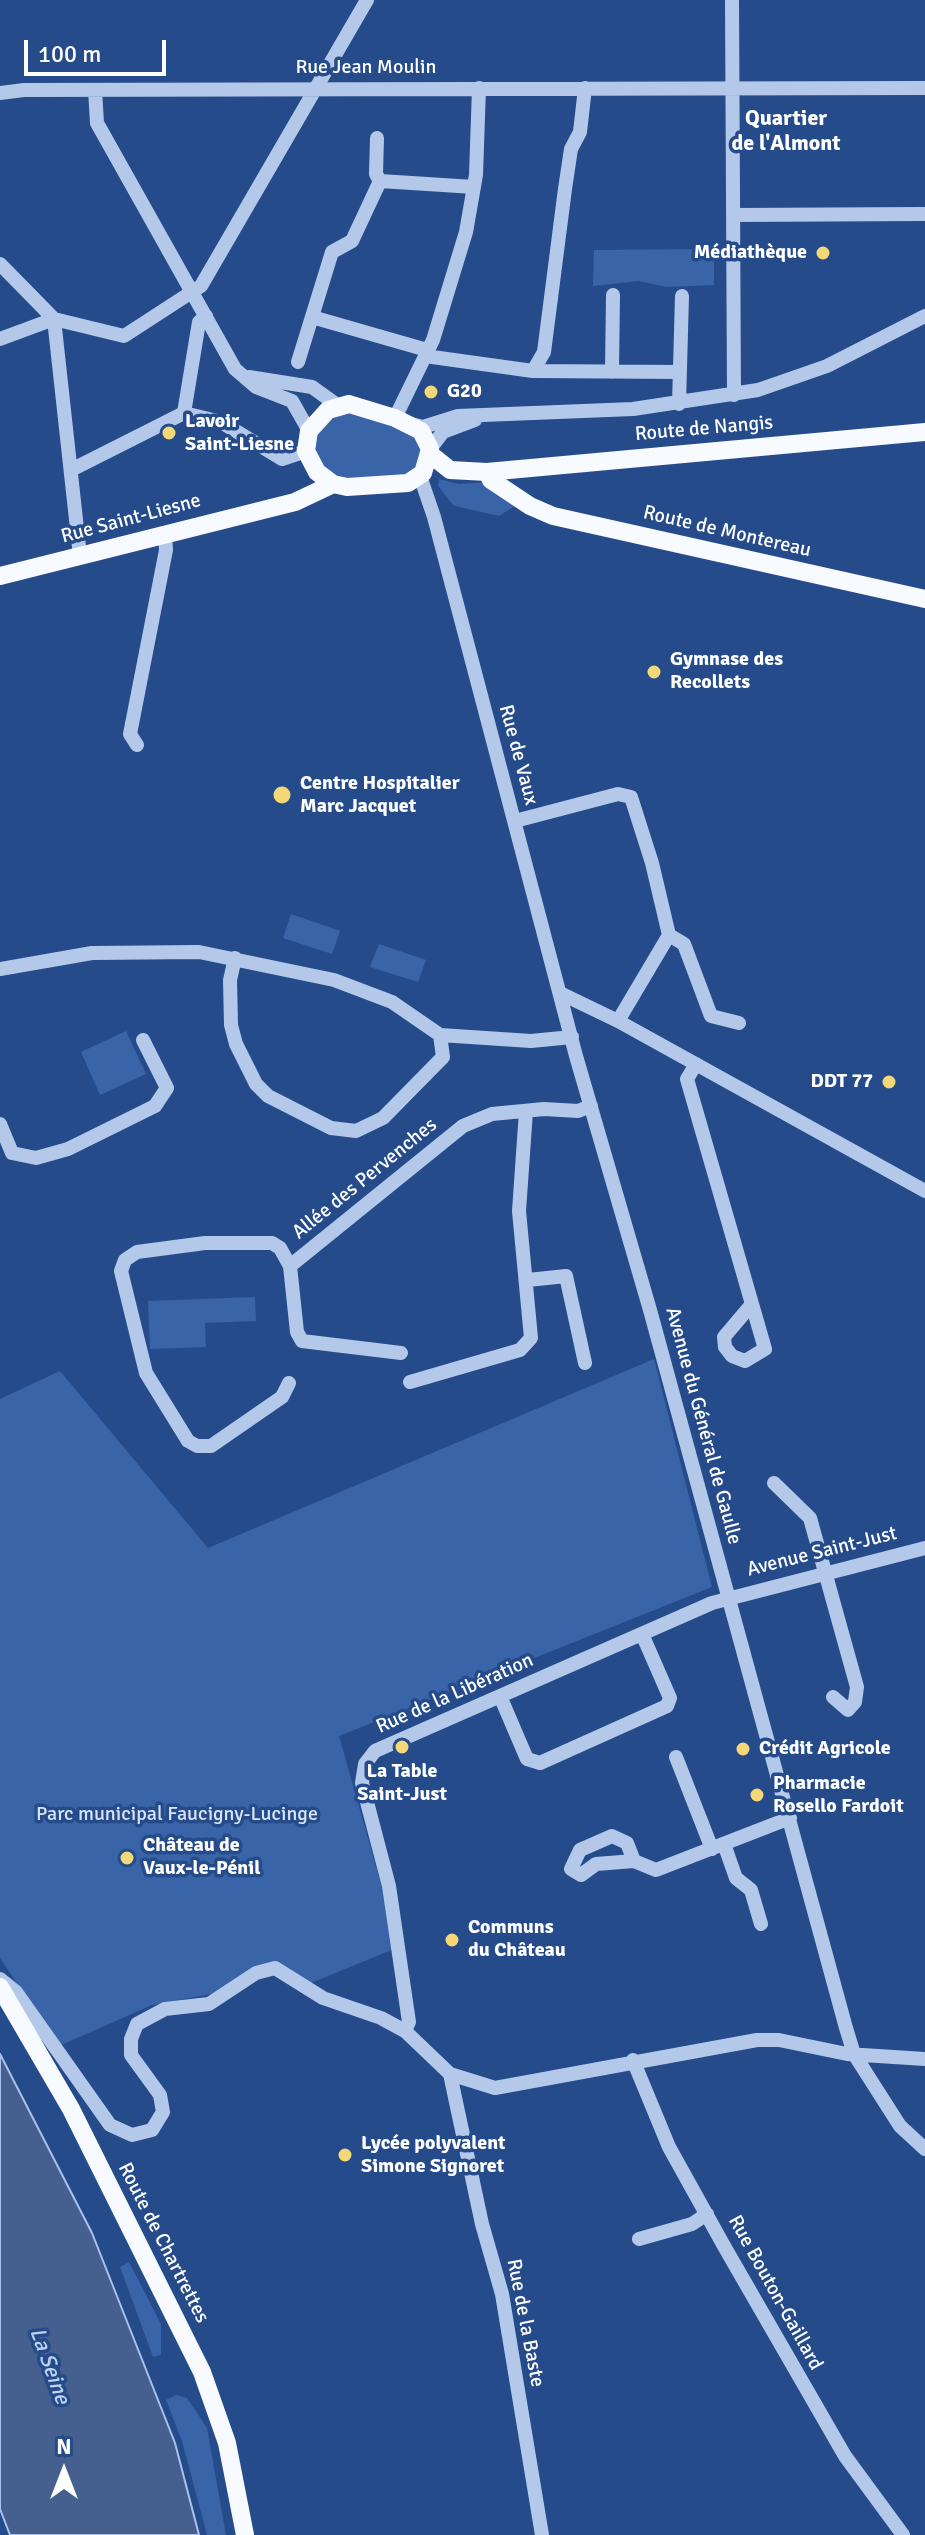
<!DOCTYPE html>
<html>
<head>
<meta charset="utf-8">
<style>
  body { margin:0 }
  #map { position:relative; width:925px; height:2535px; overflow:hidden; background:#254b8b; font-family:Signika,sans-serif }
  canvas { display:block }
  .north { position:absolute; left:24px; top:2431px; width:80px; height:80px; -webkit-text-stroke:6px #254b8b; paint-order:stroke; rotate:0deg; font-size:22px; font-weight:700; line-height:32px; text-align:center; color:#fff }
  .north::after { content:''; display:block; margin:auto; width:28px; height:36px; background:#fff; clip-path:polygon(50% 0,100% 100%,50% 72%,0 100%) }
  .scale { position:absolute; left:24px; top:40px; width:142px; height:36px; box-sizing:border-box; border:4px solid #fff; border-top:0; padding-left:10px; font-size:24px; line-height:28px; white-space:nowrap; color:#fff; -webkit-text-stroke:6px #254b8b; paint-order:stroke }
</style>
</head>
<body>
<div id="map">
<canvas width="925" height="2535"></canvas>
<div class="north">N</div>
<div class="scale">100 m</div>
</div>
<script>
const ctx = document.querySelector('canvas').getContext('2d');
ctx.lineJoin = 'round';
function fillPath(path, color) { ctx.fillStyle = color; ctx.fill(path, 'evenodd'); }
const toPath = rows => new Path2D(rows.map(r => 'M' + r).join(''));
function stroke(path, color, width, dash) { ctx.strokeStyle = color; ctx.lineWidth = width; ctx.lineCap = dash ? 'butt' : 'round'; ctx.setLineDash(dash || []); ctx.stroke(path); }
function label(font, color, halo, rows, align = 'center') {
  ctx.font = font + ' Signika,sans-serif'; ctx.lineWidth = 7; ctx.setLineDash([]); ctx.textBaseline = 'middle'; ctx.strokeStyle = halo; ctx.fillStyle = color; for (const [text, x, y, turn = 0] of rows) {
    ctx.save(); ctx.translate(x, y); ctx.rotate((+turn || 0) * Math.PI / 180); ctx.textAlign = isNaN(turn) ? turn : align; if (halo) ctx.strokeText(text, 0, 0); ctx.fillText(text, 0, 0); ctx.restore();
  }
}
const green = toPath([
  [714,249,714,285,666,287,639,281,593,286,594,250],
  [348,412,413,433,420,439,424,458,409,476,348,482,329,475,315,452,315,443,319,428,329,419],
  [439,479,459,484,490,482,518,504,499,516,459,507,453,505,438,486],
  [291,914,340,931,332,954,283,938],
  [379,944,426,960,418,982,370,967],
  [126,1031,146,1074,100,1095,81,1052],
  [255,1297,256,1321,205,1323,206,1347,150,1349,148,1301],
  [654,1359,712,1587,339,1736,390,1916,394,1949,311,1983,276,1964,217,1993,152,2005,59,2046,0,1958,0,1399,60,1371,208,1548],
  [129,2262,161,2324,161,2355,153,2357,120,2267],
  [176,2395,187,2398,207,2428,226,2535,207,2535,182,2441,166,2400]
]);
const water = toPath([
  [0,2054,92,2233,175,2443,199,2535,10,2535,0,2509,0,2054]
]);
const minor = toPath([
  [732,0,734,395],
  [95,90,97,123,235,369,256,387,292,401,309,431],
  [0,93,24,90,925,88],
  [377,138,376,174,380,181],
  [380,181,474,187],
  [733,215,925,214],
  [0,264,54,319,80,556],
  [312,317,427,350],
  [54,319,124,336,201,286,367,0],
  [0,339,54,319],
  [425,356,533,371,680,372],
  [298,362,332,252,352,241,380,181],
  [533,371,544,352,565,189,571,149,580,132,585,88],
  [612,372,613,295],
  [249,377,312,387,337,405],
  [679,404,682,296],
  [184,413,199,322,206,316],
  [395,418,433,340,466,232,476,175,479,88],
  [411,424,423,427,458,416,633,409,758,390,827,366,925,316],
  [430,449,443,432,475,420],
  [71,470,184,413,221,422,282,459,306,451],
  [420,476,434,517,576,1056,650,1310,846,2028,854,2054,900,2126,925,2149],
  [137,745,130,734,166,550,165,533],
  [515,821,618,794,631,797,652,863,669,935],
  [669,935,684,944,711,1016,739,1023],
  [235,958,230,980,231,1025,236,1044,256,1084,268,1096,331,1128,356,1131,383,1118,443,1057,440,1035],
  [0,969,92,953,199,952,334,980,392,1002,440,1035,531,1041,572,1037],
  [562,994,618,1021,925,1191],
  [618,1021,669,935],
  [696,1064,687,1079,752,1304,724,1337,725,1347,732,1356,745,1361,765,1349,752,1304],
  [0,1124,12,1153,36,1158,68,1149,155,1106,167,1088,143,1040],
  [528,1280,566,1276,585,1363],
  [401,1353,302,1341,297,1332,290,1266,463,1126,492,1114,544,1109,578,1111,591,1106],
  [410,1382,520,1350,531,1338,519,1211,526,1111],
  [289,1383,282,1397,211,1446,197,1446,188,1441,146,1373,121,1271,125,1260,137,1252,205,1243,272,1243,280,1248,290,1266],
  [774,1483,810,1518,857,1687,855,1702,848,1710,833,1697],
  [500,1696,527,1759,540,1763,667,1706,670,1698,642,1634],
  [676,1757,712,1849],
  [724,1844,736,1878,751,1890,761,1924],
  [634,1861,596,1864,581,1875,571,1869,580,1850,612,1836,627,1843,634,1861,656,1870,790,1818],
  [0,1979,16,1992,110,2125,132,2135,152,2130,163,2112,160,2095,131,2055,131,2039,137,2024,165,2009,209,2004,256,1973,275,1968,323,1998,381,2018,405,2031,450,2074,495,2088,757,2040,779,2040,847,2054,925,2059],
  [405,2031,409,2022,389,1886,362,1783,365,1764,375,1751,712,1603,925,1548],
  [633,2060,669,2147,724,2246,845,2456,903,2535],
  [450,2074,482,2224,502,2294,542,2535],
  [639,2239,692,2224,707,2214]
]);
const major = toPath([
  [349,404,395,418,421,431,430,449,423,473,408,483,347,487,333,484,317,472,306,451,309,431,328,410,349,404],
  [430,454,450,470,487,472,925,432],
  [487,472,491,480,530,506,553,516,925,599],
  [0,576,295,502,333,484],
  [0,1987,71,2109,202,2372,227,2443,245,2535]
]);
const markers = [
  [823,253,8,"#f4d878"],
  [431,392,8,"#f4d878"],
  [169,433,8,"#f4d878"],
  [654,672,8,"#f4d878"],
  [282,795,10,"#f4d878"],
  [889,1082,8,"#f4d878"],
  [402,1747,8,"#f4d878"],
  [743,1749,8,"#f4d878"],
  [757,1795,8,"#f4d878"],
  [127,1858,8,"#f4d878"],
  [452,1940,8,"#f4d878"],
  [345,2155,8,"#f4d878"]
];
const streetNames = [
  ["Rue Jean Moulin",366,68],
  ["Route de Nangis",704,429,-5],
  ["Rue Saint-Liesne",131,519,-15],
  ["Route de Montereau",727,532,13],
  ["Rue de Vaux",518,755,75],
  ["Allée des Pervenches",365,1179,-39],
  ["Avenue du Général de Gaulle",703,1426,75],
  ["Avenue Saint-Just",822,1552,-14],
  ["Rue de la Libération",455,1694,-24],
  ["Route de Chartrettes",163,2243,63],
  ["Rue Bouton-Gaillard",775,2293,61],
  ["Rue de la Baste",525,2323,79]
];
const poiNames = [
  ["Médiathèque",807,253,"right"],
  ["G20",447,392],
  ["Lavoir",185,422],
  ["Saint-Liesne",185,445],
  ["Gymnase des",670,660],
  ["Recollets",670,683],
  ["Centre Hospitalier",300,784],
  ["Marc Jacquet",300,807],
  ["DDT 77",873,1082,"right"],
  ["Crédit Agricole",759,1749],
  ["La Table",402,1772,"center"],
  ["Saint-Just",402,1795,"center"],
  ["Pharmacie",773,1784],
  ["Rosello Fardoit",773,1807],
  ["Château de",143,1846],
  ["Vaux-le-Pénil",143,1869],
  ["Communs",468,1928],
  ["du Château",468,1951],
  ["Lycée polyvalent",361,2144],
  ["Simone Signoret",361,2167]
];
const parkNames = [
  ["Parc municipal Faucigny-Lucinge",177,1815]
];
const neighbourhoodNames = [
  ["Quartier",786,119],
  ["de l'Almont",786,144]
];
const waterNames = [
  ["La Seine",49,2366,70]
];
fillPath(green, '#3a64a8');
fillPath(water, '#45608e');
stroke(water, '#a8c2eb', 2);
stroke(minor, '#b4c9ea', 14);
stroke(major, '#f7fafe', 18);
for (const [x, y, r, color] of markers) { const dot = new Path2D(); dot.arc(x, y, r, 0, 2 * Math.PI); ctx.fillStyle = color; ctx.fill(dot); stroke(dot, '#254b8b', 3); }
label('20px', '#fff', '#254b8b', streetNames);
label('bold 20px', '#fff', '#254b8b', poiNames, 'left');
label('20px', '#d8e4f8', '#254b8b', parkNames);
label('bold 22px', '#fff', '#254b8b', neighbourhoodNames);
label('italic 22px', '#bfd3f1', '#254b8b', waterNames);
</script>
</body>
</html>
